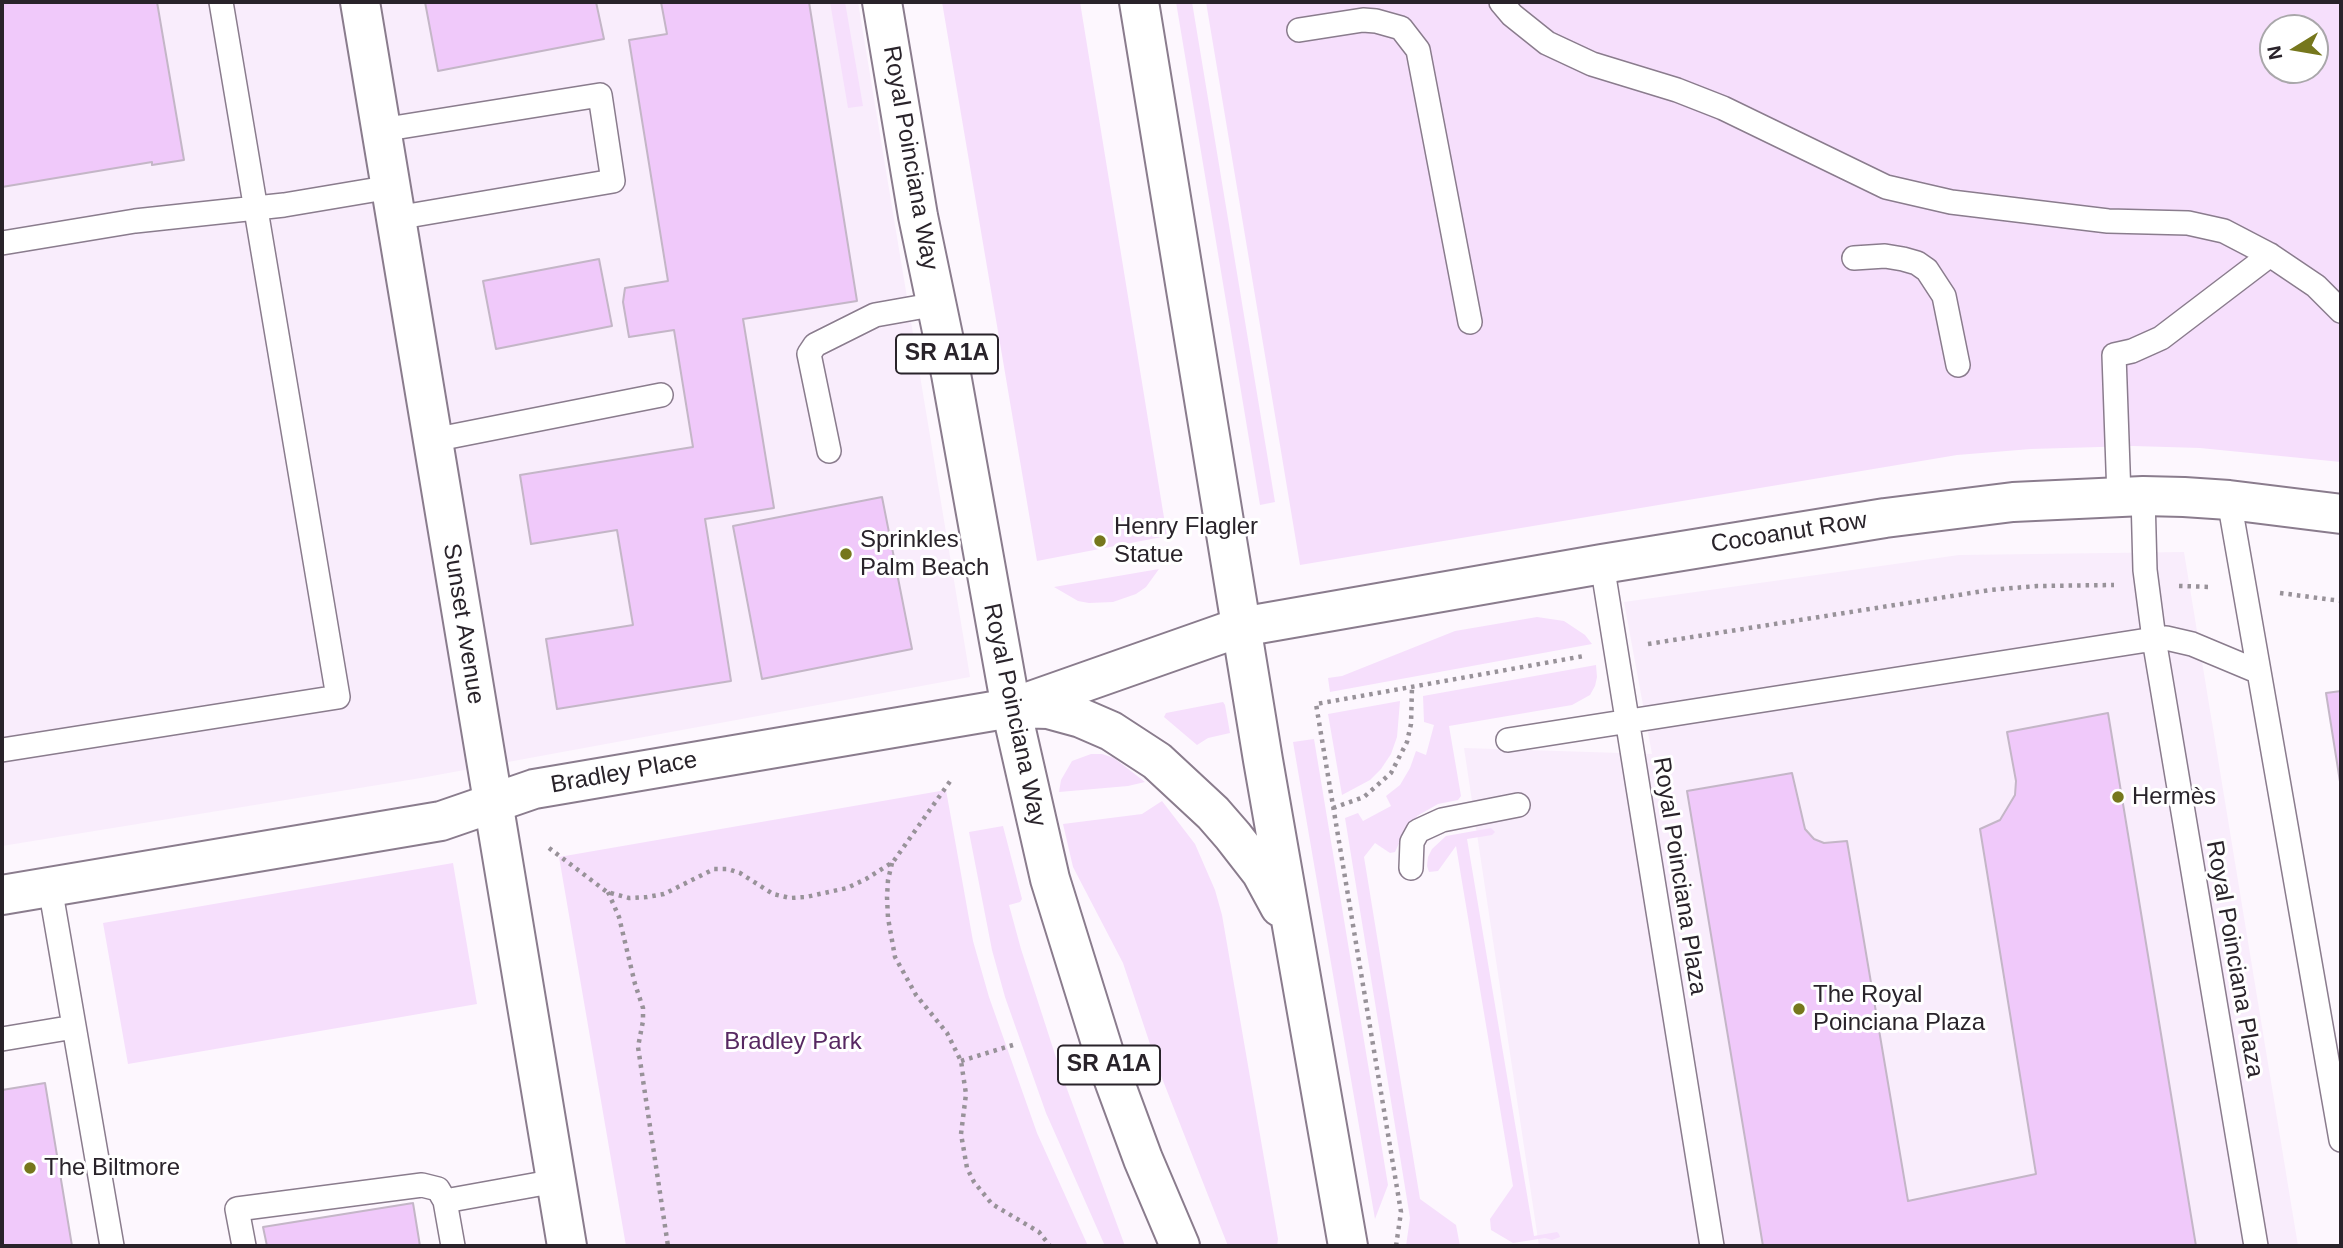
<!DOCTYPE html>
<html>
<head>
<meta charset="utf-8">
<style>
  body { margin:0 }
  #map { position:relative; width:2343px; height:1248px; overflow:hidden; background:#fdf7fe; font-family:Arial,sans-serif }
  canvas { display:block }
  .frame { position:absolute; inset:0; border:4px solid #29232a; pointer-events:none }
  .north { position:absolute; left:2259px; top:14px; width:70px; height:70px; box-sizing:border-box; background:#fff; border:2px solid #a9a7aa; border-radius:50%; rotate:259deg; font-size:19px; font-weight:700; line-height:28px; text-align:center; color:#29232a }
  .north::after { content:''; display:block; margin:auto; width:24px; height:32px; background:#76771d; clip-path:polygon(50% 0,100% 100%,50% 72%,0 100%) }
</style>
</head>
<body>
<div id="map">
<canvas width="2343" height="1248"></canvas>
<div class="frame"></div>
<div class="north">N</div>
</div>
<script>
const ctx = document.querySelector('canvas').getContext('2d');
ctx.lineJoin = 'round';
function fillPath(path, color) { ctx.fillStyle = color; ctx.fill(path, 'evenodd'); }
const toPath = rows => new Path2D(rows.map(r => 'M' + r).join(''));
function stroke(path, color, width, dash) { ctx.strokeStyle = color; ctx.lineWidth = width; ctx.lineCap = dash ? 'butt' : 'round'; ctx.setLineDash(dash || []); ctx.stroke(path); }
function label(font, color, halo, rows, align = 'center') {
  ctx.font = font + ' Arial,sans-serif'; ctx.lineWidth = 6; ctx.setLineDash([]); ctx.textBaseline = 'middle'; ctx.strokeStyle = halo; ctx.fillStyle = color; for (const [text, x, y, turn = 0] of rows) {
    ctx.save(); ctx.translate(x, y); ctx.rotate((+turn || 0) * Math.PI / 180); ctx.textAlign = isNaN(turn) ? turn : align; if (halo) ctx.strokeText(text, 0, 0); ctx.fillText(text, 0, 0); ctx.restore();
  }
}
const built = toPath([
  [2,2,858,2,970,677,421,778,2,846],
  [2184,552,2298,1246,1539,1246,1464,748,1652,754,1624,602,1959,555]
]);
const green = toPath([
  [830,2,845,2,863,106,848,108],
  [942,2,1080,2,1167,536,1037,561],
  [1176,2,1192,2,1275,502,1260,505],
  [1206,2,2341,2,2341,462,2200,448,2133,446,2031,449,1957,455,1300,565],
  [2273,28,2315,28,2315,70,2273,70],
  [1159,569,1146,587,1136,594,1113,602,1089,603,1078,601,1054,587],
  [1537,617,1564,621,1585,635,1592,644,1330,692,1328,678,1342,676,1455,631],
  [1596,665,1597,677,1595,686,1590,695,1572,705,1449,726,1461,796,1458,800,1438,804,1417,816,1402,837,1395,852,1390,853,1375,843,1364,857,1420,1199,1456,1225,1460,1246,1406,1246,1410,1218,1345,818,1358,813,1363,821,1391,806,1386,796,1400,785,1410,768,1416,751,1426,755,1434,725,1424,722,1423,696],
  [1400,701,1397,737,1391,754,1381,769,1370,780,1342,795,1328,714],
  [1223,702,1225,705,1230,733,1208,738,1197,745,1164,717,1166,713],
  [1314,739,1388,1185,1375,1219,1293,742],
  [1091,754,1102,754,1114,758,1145,782,1128,786,1059,792,1061,780,1072,761],
  [946,790,973,941,989,997,1037,1133,1088,1246,626,1246,559,857],
  [1162,801,1195,844,1215,890,1222,915,1278,1239,1277,1246,1228,1246,1158,1068,1123,963,1073,867,1063,824,1142,814],
  [1003,826,1022,899,1020,902,1009,905,1021,949,1060,1070,1125,1246,1105,1246,1046,1113,1005,997,992,950,969,832],
  [1491,828,1495,832,1492,835,1467,839,1534,1236,1557,1232,1559,1234,1560,1237,1552,1240,1545,1238,1513,1243,1491,1230,1490,1219,1513,1186,1456,846,1438,871,1429,872,1427,866,1428,857,1432,849,1446,836],
  [453,863,477,1004,128,1064,103,923]
]);
const building = toPath([
  [2,2,157,2,184,160,152,165,152,162,2,187,2,2],
  [425,2,596,2,604,39,438,71,425,2],
  [661,2,809,2,857,301,743,319,774,508,705,519,731,681,557,709,546,639,633,625,617,530,531,544,520,475,693,447,674,330,629,337,623,302,625,288,668,281,629,40,667,34,661,2],
  [599,259,612,326,496,349,483,281,599,259],
  [882,497,912,649,762,679,733,526,882,497],
  [2341,691,2341,788,2326,693,2341,691],
  [2108,713,2196,1246,1763,1246,1687,791,1792,773,1805,829,1814,839,1824,843,1847,841,1908,1201,2036,1174,1980,829,2000,820,2015,795,2016,781,2007,732,2108,713],
  [45,1083,72,1246,2,1246,2,1090,45,1083],
  [413,1203,420,1246,267,1246,263,1227,413,1203]
]);
const path = toPath([
  [2179,586,2212,587],
  [2280,593,2341,601],
  [1648,644,1990,590,2037,586,2114,585],
  [1333,808,1364,797,1391,773,1407,742,1411,724,1412,687],
  [549,848,607,892,629,898,647,897,664,894,714,869,728,869,740,873,773,894,790,898,806,897,847,888,866,879,893,862,951,780],
  [892,863,888,880,887,897,888,918,895,957,916,995,947,1033,961,1061,966,1094,961,1134,967,1168,974,1182,992,1204,1039,1232,1050,1246],
  [608,892,619,917,635,984,643,1008,643,1021,638,1047,668,1246],
  [961,1061,1013,1045],
  [1396,1246,1401,1212,1316,704,1584,656]
]);
const lane = toPath([
  [1501,2,1512,15,1547,43,1592,64,1677,90,1723,108,1886,187,1951,202,2108,221,2188,223,2224,231,2270,255,2316,286,2341,311],
  [1299,30,1363,20,1376,21,1401,28,1418,50,1470,322],
  [381,130,600,95,613,181,396,218],
  [2,243,135,221,284,205,391,187],
  [1854,258,1885,256,1903,259,1917,263,1927,270,1944,296,1958,365],
  [433,440,661,395],
  [829,451,809,354,815,345,875,315,937,304],
  [2143,496,2145,570,2154,639,2256,1246],
  [2119,497,2114,355,2132,351,2161,338,2270,255],
  [2229,500,2341,1140],
  [1602,564,1712,1246],
  [1508,740,2154,639,2166,638,2192,644,2259,672],
  [2,750,338,697,221,2],
  [1411,868,1412,842,1418,831,1442,820,1518,805],
  [50,887,112,1246],
  [2,1039,74,1027],
  [244,1246,237,1209,422,1185,438,1189,445,1201],
  [453,1246,445,1201,556,1181]
]);
const street = toPath([
  [360,2,567,1246]
]);
const secondary = toPath([
  [2,895,441,821,534,789,1011,708,1241,627,1602,564,1885,518,2013,502,2143,496,2184,497,2229,500,2341,514]
]);
const primary = toPath([
  [882,2,918,216,951,374,1011,708,1050,879,1105,1056,1143,1159,1180,1246],
  [1139,2,1263,760,1348,1246],
  [1011,708,1048,709,1081,718,1111,731,1157,761,1213,813,1233,836,1261,872,1280,907]
]);
const markers = [
  [1100,541,7,"#76771d"],
  [846,554,7,"#76771d"],
  [2118,797,7,"#76771d"],
  [1799,1009,7,"#76771d"],
  [30,1168,7,"#76771d"]
];
const shields = [
  [947,354,102],
  [1109,1065,102]
];
const shieldNames = [
  ["SR A1A",947,354],
  ["SR A1A",1109,1065]
];
const streetNames = [
  ["Royal Poinciana Way",910,158,80],
  ["Cocoanut Row",1789,533,-9],
  ["Sunset Avenue",463,624,81],
  ["Royal Poinciana Way",1014,715,78],
  ["Bradley Place",624,773,-10],
  ["Royal Poinciana Plaza",1679,876,81],
  ["Royal Poinciana Plaza",2234,959,80]
];
const poiNames = [
  ["Henry Flagler",1114,527],
  ["Statue",1114,555],
  ["Sprinkles",860,540],
  ["Palm Beach",860,568],
  ["Hermès",2132,797],
  ["The Royal",1813,995],
  ["Poinciana Plaza",1813,1023],
  ["The Biltmore",44,1168]
];
const parkNames = [
  ["Bradley Park",793,1042]
];
fillPath(built, '#f9edfc');
fillPath(green, '#f6dffc');
fillPath(building, '#f0c9fa');
stroke(building, '#c4b6c7', 2);
stroke(lane, '#8a7c8d', 26);
stroke(street, '#8a7c8d', 42);
stroke(secondary, '#8a7c8d', 42);
stroke(primary, '#8a7c8d', 42);
stroke(path, '#989299', 4.5, [3.5, 5]);
stroke(lane, '#fff', 23);
stroke(street, '#fff', 38);
stroke(secondary, '#fff', 38);
stroke(primary, '#fff', 38);
for (const [x, y, r, color] of markers) { const dot = new Path2D(); dot.arc(x, y, r, 0, 2 * Math.PI); ctx.fillStyle = color; ctx.fill(dot); stroke(dot, '#fff', 2.5); }
for (const [x, y, w] of shields) { const box = new Path2D(); box.roundRect(x - w / 2, y - 19.5, w, 39, 5); ctx.fillStyle = '#fff'; ctx.fill(box); stroke(box, '#29232a', 2); }
label('bold 23px', '#29232a', null, shieldNames);
label('24px', '#29232a', '#fff', streetNames);
label('24px', '#29232a', '#fff', poiNames, 'left');
label('24px', '#572862', '#fff', parkNames);
</script>
</body>
</html>
